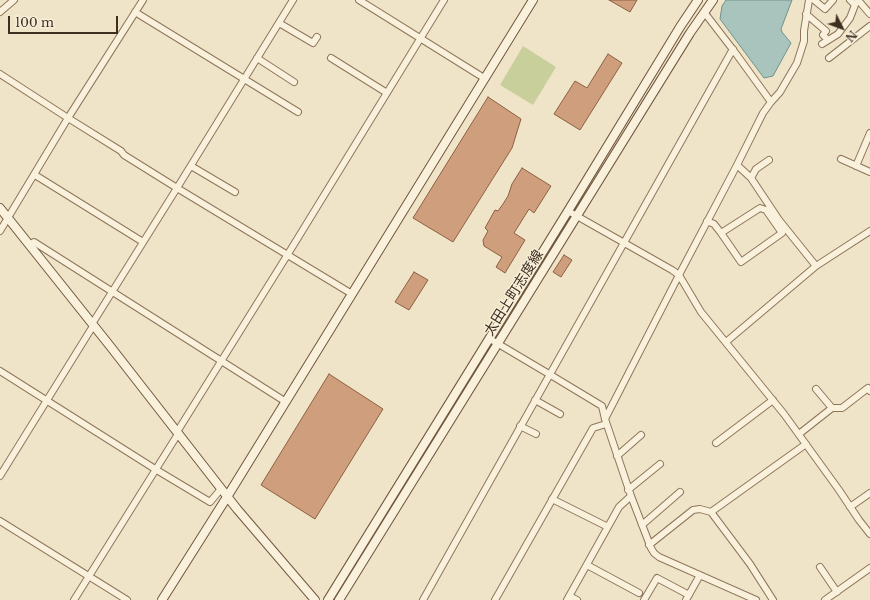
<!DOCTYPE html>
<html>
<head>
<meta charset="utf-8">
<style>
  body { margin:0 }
  #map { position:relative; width:870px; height:600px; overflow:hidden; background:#f0e4c8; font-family:"Libre Baskerville",serif }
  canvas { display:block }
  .north { position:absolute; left:822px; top:8px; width:40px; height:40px; -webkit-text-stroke:3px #f7eed8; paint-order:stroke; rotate:132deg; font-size:11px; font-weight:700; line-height:16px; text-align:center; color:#3d2e20 }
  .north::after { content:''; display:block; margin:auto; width:14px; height:18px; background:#3d2e20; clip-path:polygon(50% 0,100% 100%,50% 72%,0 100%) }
  .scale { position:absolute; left:8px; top:16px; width:110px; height:18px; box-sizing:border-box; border:2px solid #3d2e20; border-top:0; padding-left:5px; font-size:12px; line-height:14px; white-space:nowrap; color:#3d2e20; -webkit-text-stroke:3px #f7eed8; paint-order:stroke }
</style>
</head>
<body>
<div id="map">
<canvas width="870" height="600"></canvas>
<div class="north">N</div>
<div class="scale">100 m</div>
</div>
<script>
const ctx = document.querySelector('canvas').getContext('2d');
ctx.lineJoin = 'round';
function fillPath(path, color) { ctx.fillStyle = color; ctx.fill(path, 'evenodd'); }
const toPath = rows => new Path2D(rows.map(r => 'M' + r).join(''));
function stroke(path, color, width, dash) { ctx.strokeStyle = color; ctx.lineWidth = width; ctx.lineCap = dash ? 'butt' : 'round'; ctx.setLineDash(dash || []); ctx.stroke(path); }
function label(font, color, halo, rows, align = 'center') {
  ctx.font = font + ' "Libre Baskerville","Noto Sans JP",serif'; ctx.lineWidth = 3; ctx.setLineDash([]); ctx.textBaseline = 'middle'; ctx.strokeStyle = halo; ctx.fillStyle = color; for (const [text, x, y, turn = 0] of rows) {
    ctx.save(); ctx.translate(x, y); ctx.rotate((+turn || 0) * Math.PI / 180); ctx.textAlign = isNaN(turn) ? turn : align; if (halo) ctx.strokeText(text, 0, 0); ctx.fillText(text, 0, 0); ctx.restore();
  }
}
const green = toPath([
  [523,46,556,67,533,105,500,85]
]);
const water = toPath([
  [726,0,792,0,781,29,782,32,791,43,773,76,764,78,720,19,722,6,726,0]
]);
const building = toPath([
  [609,0,637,0,630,12,609,0],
  [608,54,622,63,580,130,554,114,575,81,587,88,608,54],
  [488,97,521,119,512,148,453,242,413,218,488,97],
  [522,168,551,186,534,213,529,209,514,233,525,240,505,273,496,267,502,257,484,246,483,240,488,231,485,228,495,210,498,211,503,204,508,196,512,184,522,168],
  [564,255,572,260,561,277,553,272,564,255],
  [414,272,428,280,409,310,395,302,414,272],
  [329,374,383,409,315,519,261,485,329,374]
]);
const street = toPath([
  [359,0,484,78],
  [814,0,825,9,833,0],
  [858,0,870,14],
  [0,12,14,0],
  [135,12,298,112],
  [704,12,734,51,771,102],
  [806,14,826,31,823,35,828,40],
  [279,23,313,43,317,37],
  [822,44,838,34,850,18,855,5,850,0],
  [257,58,294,82],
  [331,58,387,93],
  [829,58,870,26],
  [0,74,68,118,121,151,124,155,177,188,352,294],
  [841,159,870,172],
  [737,165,751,178,779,220,816,266],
  [191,166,235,192],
  [856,166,870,133],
  [35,175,143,242],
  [751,178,756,169,769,160],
  [568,211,672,270,679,275,701,312,784,414,839,490,859,520,870,534],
  [707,221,714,224,721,233,741,262,782,233,766,210,760,208,721,233],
  [0,231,68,118,143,0],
  [30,245,34,242,286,402],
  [92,324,177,188,293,0],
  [490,339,549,374,602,406,605,419,631,496,651,548,654,553,659,557,756,600],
  [726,342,816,266,870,231],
  [0,371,155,469,210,502,221,489],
  [816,389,832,408],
  [535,400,560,414],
  [605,419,679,275,737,165,763,113,771,102,780,92,797,63,804,41,804,31,809,0],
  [520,426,536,434],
  [177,432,288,254,444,0],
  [799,434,832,408,842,408,868,388,870,391],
  [716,443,773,400],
  [617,456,641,435],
  [0,476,93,326],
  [628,490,660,464],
  [552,499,608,527],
  [850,507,870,493],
  [0,521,127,600],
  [642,525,680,492],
  [649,545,693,510,700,509,711,512],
  [587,565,639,593],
  [820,567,837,592],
  [569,596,577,600],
  [74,600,178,434],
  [423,600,733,49],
  [495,600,593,428,606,424],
  [567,600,619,507,631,496],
  [644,600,657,578,689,595],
  [686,600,700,575],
  [773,600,750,564,711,512,806,444],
  [825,600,870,568]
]);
const secondary = toPath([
  [0,208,110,346,237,509,315,600],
  [162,600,227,497,533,0],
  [328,600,568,211,680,27,698,0],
  [339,600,690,33,713,0]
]);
const streetNames = [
  ["太田上町志度線",514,293,-58]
];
fillPath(green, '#c9cf9b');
fillPath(water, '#a9c4bc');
stroke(water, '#6f938a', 1);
fillPath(building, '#cf9f7d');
stroke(building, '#8d5f41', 1);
stroke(street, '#8d765c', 8);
stroke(secondary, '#6f573f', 10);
stroke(street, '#faf1dc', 6);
stroke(secondary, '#faf1dc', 8);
label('14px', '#3d2e20', '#f7eed8', streetNames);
</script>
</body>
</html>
